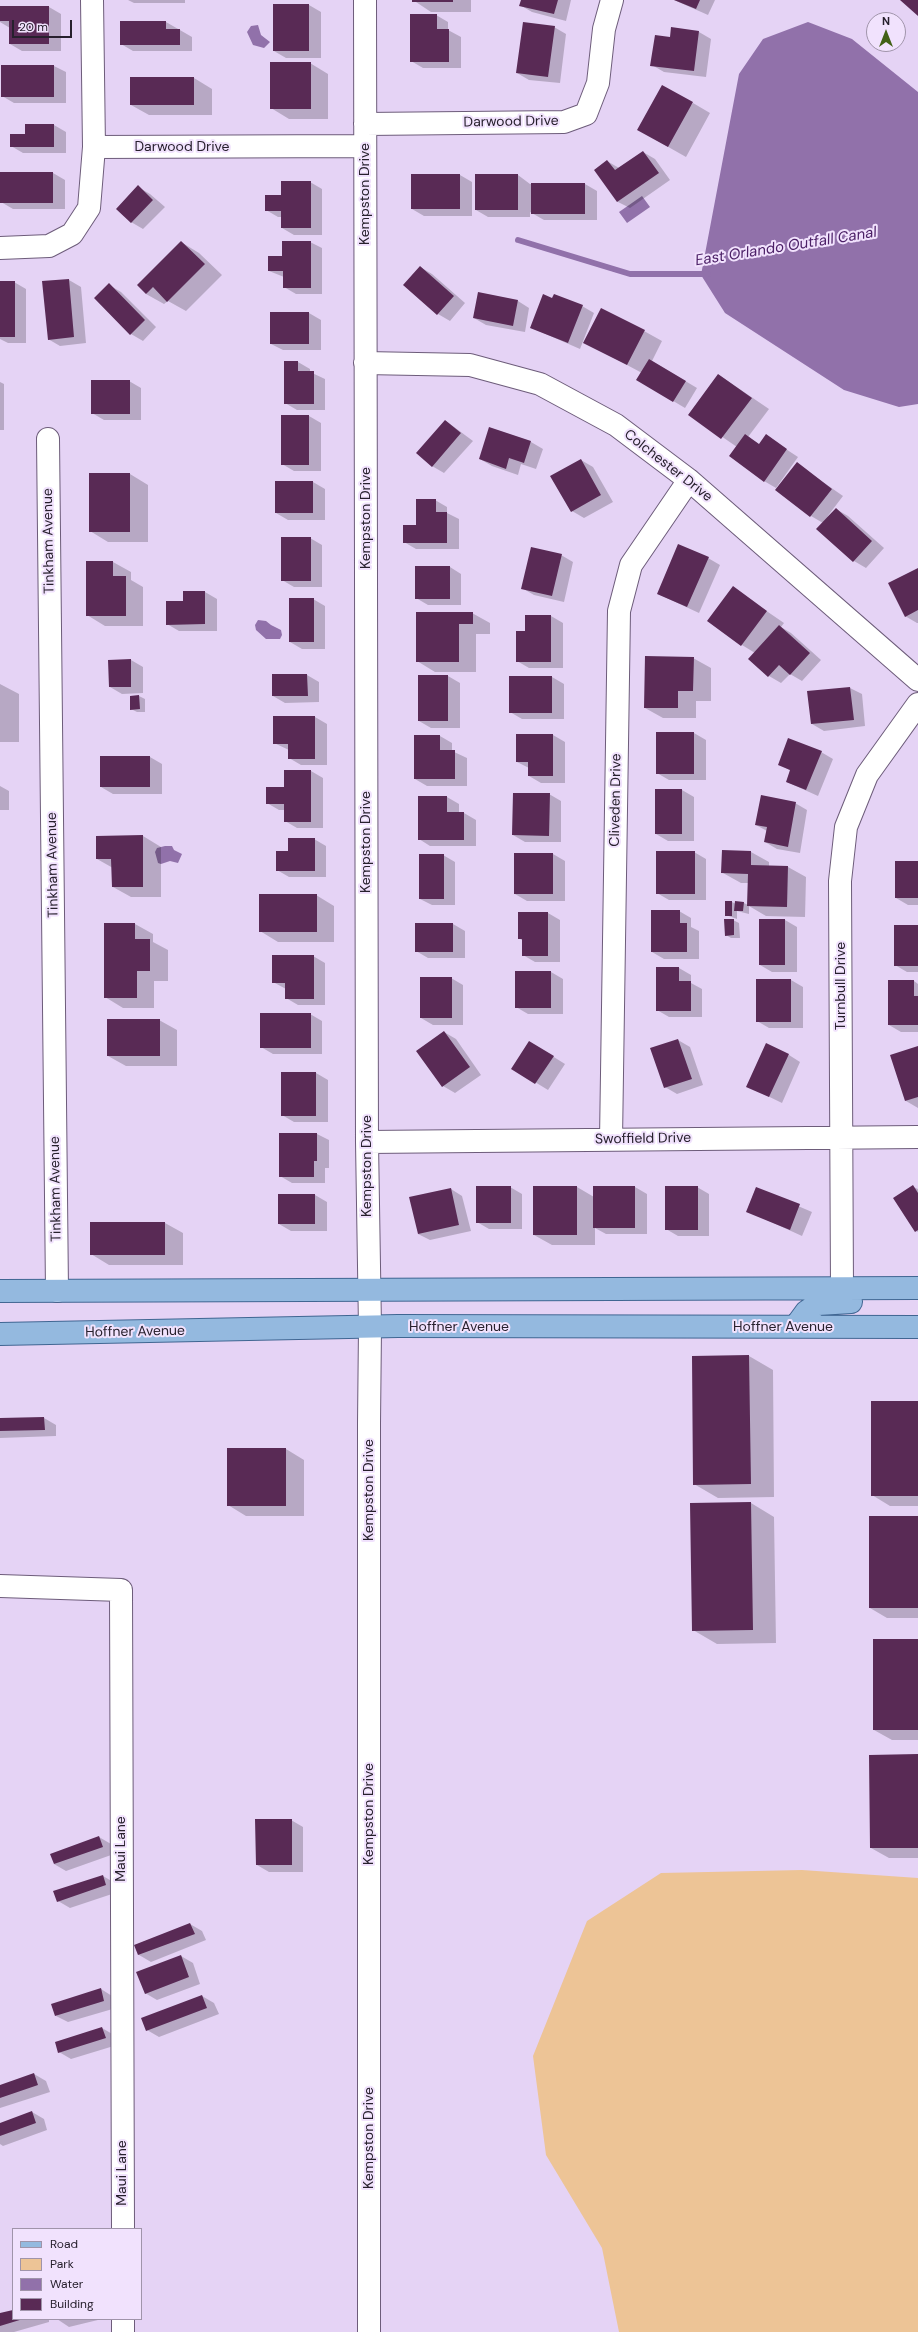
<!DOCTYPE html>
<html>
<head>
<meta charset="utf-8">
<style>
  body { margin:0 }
  #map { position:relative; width:918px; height:2332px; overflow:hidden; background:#e5d3f5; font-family:"DM Sans",sans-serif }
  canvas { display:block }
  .legend { position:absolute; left:12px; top:2228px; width:130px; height:92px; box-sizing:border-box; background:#f1e2fd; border:1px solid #a094aa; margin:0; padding:5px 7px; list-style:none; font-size:12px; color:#27202d }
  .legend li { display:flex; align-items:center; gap:8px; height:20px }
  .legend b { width:20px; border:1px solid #a094aa }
  .north { position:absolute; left:866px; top:12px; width:40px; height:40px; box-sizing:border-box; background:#f1e2fd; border:1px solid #a094aa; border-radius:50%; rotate:0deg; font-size:11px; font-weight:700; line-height:16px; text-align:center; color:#27202d }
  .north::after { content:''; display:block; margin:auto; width:14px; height:18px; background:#426116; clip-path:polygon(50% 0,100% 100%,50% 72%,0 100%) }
  .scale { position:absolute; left:12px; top:20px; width:60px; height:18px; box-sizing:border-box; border:2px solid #27202d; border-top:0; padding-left:5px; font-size:12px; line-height:14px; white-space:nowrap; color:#27202d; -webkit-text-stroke:3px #f1e2fd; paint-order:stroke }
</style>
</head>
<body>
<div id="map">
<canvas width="918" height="2332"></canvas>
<ul class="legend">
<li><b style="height:5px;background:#94b9df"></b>Road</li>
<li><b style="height:11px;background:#edc496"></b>Park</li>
<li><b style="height:11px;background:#9171aa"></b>Water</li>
<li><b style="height:11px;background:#592a55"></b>Building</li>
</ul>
<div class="north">N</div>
<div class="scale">20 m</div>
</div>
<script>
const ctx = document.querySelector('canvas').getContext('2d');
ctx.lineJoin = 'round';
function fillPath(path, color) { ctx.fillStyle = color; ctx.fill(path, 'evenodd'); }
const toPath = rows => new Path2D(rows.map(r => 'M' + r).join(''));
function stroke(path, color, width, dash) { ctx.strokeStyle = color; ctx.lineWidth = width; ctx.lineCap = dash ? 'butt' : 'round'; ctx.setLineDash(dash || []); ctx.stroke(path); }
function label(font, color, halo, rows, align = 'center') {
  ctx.font = font + ' "DM Sans",sans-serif'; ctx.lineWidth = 4; ctx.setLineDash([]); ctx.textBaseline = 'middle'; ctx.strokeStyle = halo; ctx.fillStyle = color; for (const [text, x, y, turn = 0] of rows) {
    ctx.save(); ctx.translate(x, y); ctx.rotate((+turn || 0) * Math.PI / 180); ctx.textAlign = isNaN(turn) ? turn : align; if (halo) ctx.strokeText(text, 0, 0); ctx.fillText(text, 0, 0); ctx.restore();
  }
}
const green = toPath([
  [802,1870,918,1878,918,2332,619,2332,602,2248,546,2155,533,2056,587,1921,661,1873]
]);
const water = toPath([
  [808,22,852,39,918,92,918,404,899,407,844,390,725,313,701,275,739,74,763,39],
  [258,25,261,35,270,42,264,48,253,45,247,32,251,26],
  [642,196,650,207,627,223,619,212],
  [258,620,266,621,271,625,281,630,282,635,280,639,266,639,256,630,255,625],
  [165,846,172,846,174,850,182,854,178,863,170,861,161,864,158,863,155,852,157,848]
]);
const shadow = toPath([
  [128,0,185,0,185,3,134,3],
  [413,0,471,0,471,12,431,12],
  [522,0,571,0,566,21,532,12,520,5],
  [674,0,715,0,708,15],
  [309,5,321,12,321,58,286,58,274,51],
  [0,7,49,7,61,14,61,51,22,51,10,44,10,28,0,22],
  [436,15,448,22,448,30,461,37,461,68,423,68,411,61],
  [166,22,192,37,192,51,133,51,121,44],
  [554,27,566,34,560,83,529,80,517,73],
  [672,28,699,32,711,39,706,77,664,72,652,65,671,38],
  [310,63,328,74,328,119,289,119,271,108],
  [54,66,66,72,66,103,14,103,2,96],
  [194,78,212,89,212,115,149,115,131,105],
  [693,103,710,113,686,157,656,140],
  [54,125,66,132,66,153,23,153,11,146,26,135],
  [643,152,655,159,670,180,630,208,618,202,595,170,607,161,619,168],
  [53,173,65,180,65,209,13,209,1,202],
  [460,175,472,182,472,216,424,216,412,209],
  [476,175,518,175,530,184,585,184,597,191,597,220,544,220,530,212,530,217,488,217,476,210],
  [310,182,322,189,322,235,294,235,282,228,282,217,278,217,266,210,282,196],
  [138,187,150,194,165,207,143,229,131,222],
  [181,242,199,253,222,275,186,311,168,301,164,304,146,294],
  [310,242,322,248,322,294,296,294,284,287,284,277,269,271,283,257],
  [420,267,432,274,465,303,450,321,438,314],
  [69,280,81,287,86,343,60,346,48,339],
  [0,282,14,282,26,289,26,343,8,343,0,339],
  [109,285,121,292,156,327,143,341,131,334],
  [553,299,582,306,594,313,580,349,532,328],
  [518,301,529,308,525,332,486,325,474,318],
  [309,313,321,320,321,350,283,350,271,344],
  [644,331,662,341,652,361,697,388,685,408,638,380,642,373,584,342],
  [298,362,310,369,310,372,325,379,325,410,297,410,285,403],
  [719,375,769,409,748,437,760,445,766,436,798,457,776,488,764,481,737,447,689,414],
  [129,381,141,388,141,420,104,420,92,413],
  [0,382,4,384,4,430,0,430],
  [309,416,321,423,321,471,294,471,282,464],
  [446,421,473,441,444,473,432,466],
  [531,442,543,449,536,469,521,464,518,475,492,466,480,459],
  [581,460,593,467,613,502,584,518,572,511],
  [797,464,843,496,827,517,836,509,848,516,884,548,866,568,854,561,818,529,823,523,811,516],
  [130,474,148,485,148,542,108,542,90,531],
  [313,482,325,489,325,520,288,520,276,513],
  [435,500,447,507,447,513,459,519,459,549,416,549,404,542],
  [310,538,322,545,322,587,294,587,282,580],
  [561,555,573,562,564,602,534,595,522,588],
  [708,558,720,565,699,613,658,594],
  [113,562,131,572,131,580,143,587,143,626,105,626,87,615],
  [450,567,461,574,461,605,428,605,416,598],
  [918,569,918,623,917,623,905,616],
  [733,588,784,623,781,627,791,633,821,660,802,681,790,674,781,683,769,676,750,659,755,653,742,645],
  [184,592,205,592,217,599,217,631,179,631,167,624,184,602],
  [313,599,325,606,325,649,302,649,290,642],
  [417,613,472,613,490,623,490,634,476,634,476,672,435,672,417,661],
  [526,616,551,616,563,623,563,668,529,668,517,661,526,632],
  [693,658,711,668,711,701,696,701,696,718,663,718,645,708],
  [131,660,143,667,143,693,122,694,110,687,109,661],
  [273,675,307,675,319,682,319,702,285,703,273,696],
  [419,676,448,676,460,683,460,728,431,728,419,721],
  [552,677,564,684,564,719,522,719,510,712],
  [0,684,19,694,19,742,0,742],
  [850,688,862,694,865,726,824,731,812,724,809,692],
  [131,696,139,696,145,699,145,712,137,712,131,709],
  [274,717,315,717,327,724,327,765,301,765,289,758,289,750,274,743],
  [694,733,706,740,706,780,669,780,657,773],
  [553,735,565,742,565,783,541,783,529,776,529,768,517,762],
  [415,736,440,736,452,743,452,751,467,758,467,786,427,786,415,779],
  [821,752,833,759,818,796,787,782,791,771,779,764],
  [150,757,162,764,162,794,113,794,101,787],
  [285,771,311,771,323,778,323,828,297,828,285,821,285,810,279,810,267,803,285,788],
  [0,786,9,791,9,810,0,810],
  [682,790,694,797,694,841,668,841,656,834],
  [549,794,561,801,561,842,525,842,513,835],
  [419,797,447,797,459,804,459,813,464,813,476,820,476,846,430,846,419,839],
  [795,803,807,810,800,853,777,849,765,842,767,831,756,825],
  [143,836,161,847,161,897,131,897,113,887,113,868,97,859],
  [314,839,326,846,326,877,289,877,277,870,289,852],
  [723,851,751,852,769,862,769,867,788,867,806,877,805,917,766,916,749,906,749,914,737,911,737,919,726,915,732,902,736,904,744,903,748,905,749,883,741,883,723,873],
  [694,852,706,859,706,900,669,900,657,893],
  [553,854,565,861,565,901,527,901,515,894],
  [443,855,455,862,455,905,432,905,420,899],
  [918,862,918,905,908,905,896,898],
  [316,895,334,906,334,942,278,942,260,931],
  [679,911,691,918,691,927,699,931,699,959,664,959,652,952],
  [519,913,548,913,560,920,560,962,535,962,523,955,523,941,519,938],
  [733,920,739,923,740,938,731,938,726,935],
  [785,920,797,927,797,972,772,972,760,965],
  [135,924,153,934,153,942,168,950,168,981,154,981,154,1008,123,1008,105,997],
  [453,924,465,931,465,958,428,958,416,951],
  [918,926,918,972,907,972,895,965],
  [313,956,325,963,325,1005,298,1005,286,998,286,989,273,982],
  [679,968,691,975,691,983,702,989,702,1017,669,1017,657,1010],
  [516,972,551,972,563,979,563,1014,528,1014,516,1007],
  [451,978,463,985,463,1025,433,1025,421,1018],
  [757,980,791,980,803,987,803,1028,769,1028,757,1021],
  [914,981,918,984,918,1032,901,1032,889,1025],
  [310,1014,322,1021,322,1054,273,1054,261,1047],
  [159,1020,177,1030,177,1066,126,1066,108,1056],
  [444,1032,456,1039,481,1075,455,1093,443,1086],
  [678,1040,690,1047,703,1085,677,1094,665,1087],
  [918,1047,918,1108,906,1101],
  [541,1049,565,1064,548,1090,512,1068],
  [789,1055,800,1062,782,1103,747,1086],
  [316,1073,328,1080,328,1122,294,1122,282,1115],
  [317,1134,329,1140,329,1168,325,1168,325,1183,292,1183,280,1176],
  [510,1187,522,1194,522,1229,489,1229,477,1222],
  [534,1187,577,1187,594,1197,635,1187,647,1194,647,1234,606,1234,595,1228,595,1245,552,1245,534,1235],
  [697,1187,709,1194,709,1236,678,1236,666,1229],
  [913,1187,918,1189,918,1232,916,1231],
  [756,1188,812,1212,802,1236,747,1211],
  [451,1189,462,1196,471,1231,430,1240,418,1234],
  [279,1195,315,1195,327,1202,327,1231,291,1231,279,1224],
  [165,1223,183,1233,183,1265,109,1265,91,1254],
  [749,1356,773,1370,774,1497,718,1498,694,1484,693,1357],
  [918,1402,918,1506,890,1506,872,1495],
  [44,1418,56,1425,56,1436,0,1438,0,1419],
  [286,1449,304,1460,304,1516,246,1516,228,1505],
  [751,1503,774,1517,776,1643,717,1644,693,1630],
  [918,1517,918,1618,887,1618,870,1608],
  [918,1640,918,1740,892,1740,874,1730],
  [918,1755,918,1858,889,1858,871,1848],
  [291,1820,303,1827,303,1872,269,1872,257,1865],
  [99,1837,111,1844,114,1854,66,1871,54,1864],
  [103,1876,115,1883,118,1892,70,1908,58,1901],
  [190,1924,202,1931,206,1940,151,1962,139,1955,135,1945],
  [181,1956,193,1963,200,1984,157,2000,145,1993],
  [101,1989,112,1996,116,2008,68,2022,56,2016],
  [202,1996,214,2003,219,2014,159,2037,147,2030],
  [102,2028,114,2035,117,2045,71,2059,59,2052],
  [34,2074,46,2081,50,2092,0,2108,0,2086],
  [32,2112,44,2119,47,2130,3,2146,0,2144,0,2124],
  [13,2311,13,2319,49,2319,49,2322,14,2332,0,2332,0,2315],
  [57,2319,102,2319,69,2327]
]);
const stream = toPath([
  [518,240,630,274,708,274]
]);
const building = toPath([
  [412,0,453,0,453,2,412,2],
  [521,0,558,0,554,14,519,6],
  [674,0,700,0,696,9],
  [900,0,918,0,918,16],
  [273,4,309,4,309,51,273,51],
  [0,6,49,6,49,44,9,44,9,21,0,21],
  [410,14,437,14,437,29,449,29,449,62,410,62],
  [120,21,166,21,166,29,180,29,180,45,120,45],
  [523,22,555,26,548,77,516,73],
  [671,27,699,31,694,71,650,66,655,35,670,37],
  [270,62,311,62,311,109,270,109],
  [1,65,54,65,54,97,1,97],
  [130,77,194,77,194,105,130,105],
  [662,85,693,102,668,147,637,130],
  [25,124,54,124,54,147,10,147,10,134,25,134],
  [643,151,659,173,617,202,594,170,607,160,615,170],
  [0,172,53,172,53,203,0,203],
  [411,174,460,174,460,209,411,209],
  [475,174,518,174,518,210,475,210],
  [281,181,311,181,311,228,281,228,281,211,265,211,265,195,281,195],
  [531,183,585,183,585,214,531,214],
  [138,185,153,200,131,223,116,209],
  [181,241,205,264,167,302,153,287,146,294,137,285],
  [282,241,311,241,311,288,283,288,283,271,268,271,268,256,282,256],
  [420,266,454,296,437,315,403,285],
  [69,279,74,337,48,340,42,281],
  [0,281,15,281,15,337,0,337],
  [109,283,145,320,130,335,94,298],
  [478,292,518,300,513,326,473,318],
  [543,294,552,298,554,294,583,305,568,343,530,328],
  [601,308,645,330,627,365,583,343],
  [270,312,309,312,309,344,270,344],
  [649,359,686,381,673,402,636,380],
  [284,361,298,361,298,371,314,371,314,404,284,404],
  [718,374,752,398,721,439,688,415],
  [91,380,130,380,130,414,91,414],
  [281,415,309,415,309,465,281,465],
  [445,420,461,433,432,467,416,453],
  [489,427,531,441,524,463,509,458,506,469,479,459],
  [745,434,759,444,766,434,787,449,764,482,729,456],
  [581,459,601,495,571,512,550,476],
  [797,462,832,489,810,517,775,490],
  [89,473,130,473,130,532,89,532],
  [275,481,313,481,313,513,275,513],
  [416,499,436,499,436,512,447,512,447,543,403,543,403,525,416,525],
  [836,508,872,541,853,562,816,529],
  [281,537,311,537,311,581,281,581],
  [678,544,709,557,687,607,657,594],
  [531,547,562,554,552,596,521,589],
  [86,561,113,561,113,576,126,576,126,616,86,616],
  [415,566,450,566,450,599,415,599],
  [918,568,918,610,905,617,888,583],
  [733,586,767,611,741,646,707,621],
  [183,591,205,591,205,624,166,625,166,601,183,601],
  [289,598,314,598,314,642,289,642],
  [416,612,473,612,473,624,459,624,459,662,416,662],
  [525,615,551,615,551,662,516,662,516,631,525,631],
  [779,625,810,653,790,675,779,665,768,677,748,659],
  [645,656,694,657,693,691,678,691,678,708,644,708],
  [131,659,131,687,109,687,108,660],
  [272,674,307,674,308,696,272,696],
  [418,675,448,675,448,721,418,721],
  [509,676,552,676,552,713,509,713],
  [850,687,854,720,811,724,807,691],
  [139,695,140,709,130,710,130,696],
  [273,716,315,716,315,759,288,759,288,744,273,744],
  [656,732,694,732,694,774,656,774],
  [516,734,553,734,553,776,528,776,528,762,516,762],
  [414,735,440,735,440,750,455,750,455,779,414,779],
  [788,738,822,751,806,790,786,782,790,770,778,765],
  [100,756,150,756,150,787,100,787],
  [284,770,311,770,311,822,284,822,284,804,266,804,266,787,284,787],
  [655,789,682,789,682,834,655,834],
  [513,793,550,793,549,836,512,835],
  [761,795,796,802,788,847,764,842,767,827,755,825],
  [418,796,447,796,447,812,464,812,464,840,418,840],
  [143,835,143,887,112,887,111,859,96,859,96,836],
  [288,838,315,838,315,871,276,871,276,851,288,851],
  [722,850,751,851,751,865,788,866,787,907,747,906,748,874,721,873],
  [656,851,695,851,695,894,656,894],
  [514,853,553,853,553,894,514,894],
  [419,854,444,854,444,899,419,899],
  [895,861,918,861,918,898,895,898],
  [259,894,317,894,317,932,259,932],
  [725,901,732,901,732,916,725,916],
  [735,901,744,902,743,911,734,911],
  [651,910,680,910,680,923,687,923,687,952,651,952],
  [518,912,548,912,548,956,522,956,522,939,518,939],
  [724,919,734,919,734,935,725,936],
  [759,919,785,919,785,965,759,965],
  [104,923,135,923,135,939,150,939,150,971,137,971,137,998,104,998],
  [415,923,453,923,453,952,415,952],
  [894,925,918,925,918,966,894,966],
  [272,955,314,955,314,999,285,999,285,983,272,983],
  [656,967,679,967,679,981,691,981,691,1011,656,1011],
  [515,971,551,971,551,1008,515,1008],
  [420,977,452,977,452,1018,420,1018],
  [756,979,791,979,791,1022,756,1022],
  [888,980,914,980,914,996,918,996,918,1025,888,1025],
  [260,1013,311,1013,311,1048,260,1048],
  [107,1019,160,1019,160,1056,107,1056],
  [444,1031,470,1067,442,1087,416,1051],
  [678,1039,692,1079,664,1088,650,1048],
  [529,1041,554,1056,535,1084,511,1069],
  [766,1043,789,1054,769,1097,746,1087],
  [918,1046,918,1097,905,1101,890,1055],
  [281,1072,316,1072,316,1116,281,1116],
  [279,1133,317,1133,317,1161,314,1161,314,1177,279,1177],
  [913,1185,918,1193,918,1230,915,1232,893,1198],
  [476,1186,511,1186,511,1223,476,1223],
  [533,1186,577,1186,577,1235,533,1235],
  [593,1186,635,1186,635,1228,593,1228],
  [665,1186,698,1186,698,1230,665,1230],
  [756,1187,800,1204,790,1230,746,1212],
  [451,1188,459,1225,418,1234,409,1197],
  [278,1194,315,1194,315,1224,278,1224],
  [90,1222,165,1222,165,1255,90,1255],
  [749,1355,751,1484,693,1485,692,1356],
  [871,1401,918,1401,918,1496,871,1496],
  [44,1417,45,1430,0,1431,0,1418],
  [227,1448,286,1448,286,1506,227,1506],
  [751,1502,753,1630,692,1631,690,1503],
  [869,1516,918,1516,918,1608,869,1608],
  [873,1639,918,1639,918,1730,873,1730],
  [918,1754,918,1848,870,1848,869,1755],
  [255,1819,292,1819,292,1865,256,1865],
  [99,1836,103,1847,54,1864,50,1854],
  [103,1875,106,1885,57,1902,53,1891],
  [190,1923,195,1934,138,1955,134,1945],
  [181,1955,189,1977,145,1994,136,1972],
  [101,1988,104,2001,55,2016,51,2004],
  [202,1995,207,2008,146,2031,141,2018],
  [102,2027,106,2038,58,2053,55,2042],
  [34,2073,38,2085,0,2098,0,2085],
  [32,2111,36,2123,0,2136,0,2123],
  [13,2310,13,2319,23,2319,0,2326,0,2313]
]);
const minor = toPath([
  [365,0,367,1142,370,1328,369,1423,369,2332],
  [365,124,564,122,586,114,598,83,604,29,612,0],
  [94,147,365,146],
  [0,248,49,246,72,234,89,208,94,147,92,0],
  [365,363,470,365,540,384,616,425,689,480,918,680],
  [48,439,57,1291],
  [611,1139,619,611,631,565,689,480],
  [367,1142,918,1137],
  [842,1289,840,881,846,827,867,775,918,704],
  [0,1586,121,1590,123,2229],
  [123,2319,123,2332]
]);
const major = toPath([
  [0,1291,918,1288],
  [795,1327,806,1312,818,1304,851,1302],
  [0,1334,398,1326,918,1327]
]);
const streetNames = [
  ["Darwood Drive",511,122,-1],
  ["Darwood Drive",182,147],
  ["Kempston Drive",365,194,-90],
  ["Colchester Drive",668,466,38],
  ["Kempston Drive",366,518,-90],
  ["Tinkham Avenue",49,541,-91],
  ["Cliveden Drive",616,800,-89],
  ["Kempston Drive",366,842,-90],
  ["Tinkham Avenue",53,865,-91],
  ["Turnbull Drive",841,986,-90],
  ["Swoffield Drive",643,1139,-1],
  ["Kempston Drive",367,1166,-90],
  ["Tinkham Avenue",56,1189,-91],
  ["Hoffner Avenue",459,1327],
  ["Hoffner Avenue",783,1327],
  ["Hoffner Avenue",135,1332,-1],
  ["Kempston Drive",369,1490,-90],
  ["Kempston Drive",369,1814,-90],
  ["Maui Lane",121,1849,-90],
  ["Kempston Drive",369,2138,-90],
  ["Maui Lane",122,2173,-90]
];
const waterNames = [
  ["East Orlando Outfall Canal",786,247,-9]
];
fillPath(green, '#edc496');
fillPath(water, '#9171aa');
fillPath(shadow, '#0003');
stroke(stream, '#9171aa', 6);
fillPath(building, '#592a55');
stroke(minor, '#6d5c7a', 24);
stroke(major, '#406692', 24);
stroke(minor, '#fff', 22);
stroke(major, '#94b9df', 22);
label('14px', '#27202d', '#f1e2fd', streetNames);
label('italic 15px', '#4c2067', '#f1e2fd', waterNames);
</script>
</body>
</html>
